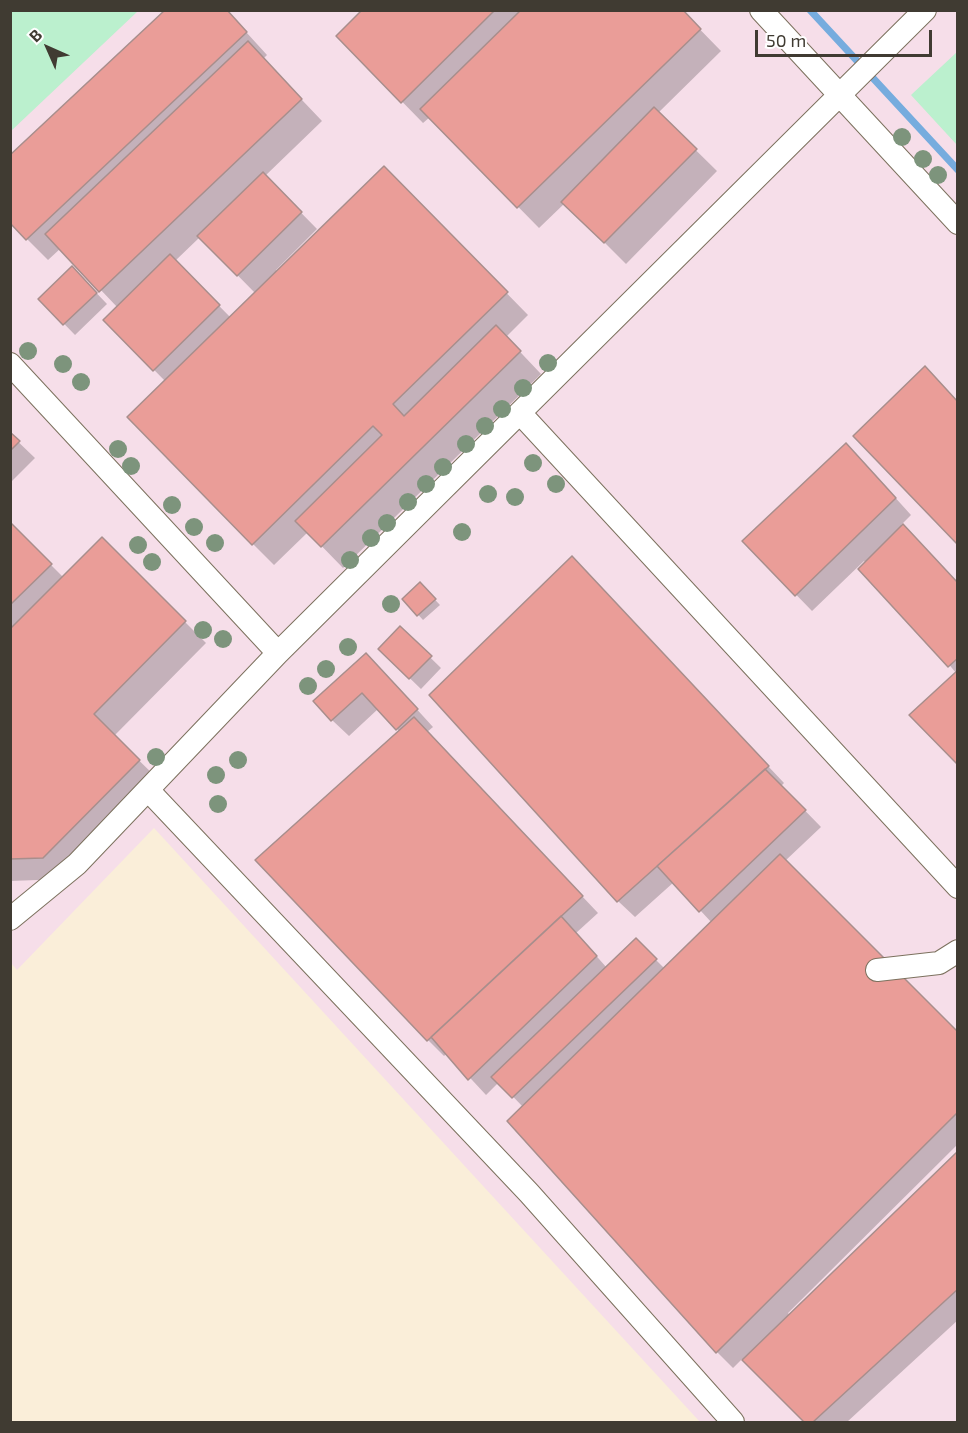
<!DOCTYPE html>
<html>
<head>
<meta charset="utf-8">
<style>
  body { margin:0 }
  #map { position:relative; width:968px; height:1433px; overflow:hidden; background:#faeed9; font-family:"Exo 2",sans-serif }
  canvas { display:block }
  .frame { position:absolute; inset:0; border:12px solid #403b32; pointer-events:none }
  .north { position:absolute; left:18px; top:18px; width:60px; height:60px; -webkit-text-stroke:4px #fff; paint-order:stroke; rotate:315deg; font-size:16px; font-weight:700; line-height:24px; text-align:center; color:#403b32 }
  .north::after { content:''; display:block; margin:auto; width:21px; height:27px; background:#403b32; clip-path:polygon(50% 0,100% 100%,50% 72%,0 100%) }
  .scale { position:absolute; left:755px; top:30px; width:177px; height:27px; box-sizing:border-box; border:3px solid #403b32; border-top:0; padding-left:8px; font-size:18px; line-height:21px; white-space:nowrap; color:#403b32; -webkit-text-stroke:4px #fff; paint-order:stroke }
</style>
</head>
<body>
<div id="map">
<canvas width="968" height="1433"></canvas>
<div class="frame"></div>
<div class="north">B</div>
<div class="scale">50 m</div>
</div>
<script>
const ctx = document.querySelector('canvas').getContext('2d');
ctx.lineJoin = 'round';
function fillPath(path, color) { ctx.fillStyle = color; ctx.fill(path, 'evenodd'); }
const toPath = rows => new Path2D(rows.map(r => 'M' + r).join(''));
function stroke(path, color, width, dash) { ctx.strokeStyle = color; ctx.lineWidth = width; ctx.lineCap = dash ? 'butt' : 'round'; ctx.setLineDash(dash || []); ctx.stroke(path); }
const industrial = toPath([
  [10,11,957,11,957,1422,700,1422,154,828,17,970,11,963]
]);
const green = toPath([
  [11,10,138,10,138,11,11,131],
  [957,52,957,145,911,95]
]);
const shadow = toPath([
  [226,10,267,55,263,59,322,121,265,176,317,229,276,270,278,272,384,168,528,315,506,337,541,374,343,568,308,532,274,565,253,544,166,382,105,320,118,308,61,248,48,260,27,239],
  [200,237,256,294,231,318,175,261],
  [364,10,681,10,721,51,658,113,717,171,626,264,565,203,539,228,430,117,423,123,338,36],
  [83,279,107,304,75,335,40,299],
  [10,434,35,458,10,483],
  [862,461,911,515,901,525,958,584,958,763,956,673,866,563,864,561,812,611,744,541],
  [10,524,64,578,102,539,206,643,114,736,161,782,65,879,10,881],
  [588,575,784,783,781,786,821,827,785,861,958,1034,958,1144,788,1313,790,1316,958,1153,958,1320,847,1422,806,1422,742,1359,733,1368,717,1352,523,1107,499,1082,486,1095,447,1053,444,1056,428,1040,400,732,378,709,349,736,332,720,382,671,433,727,427,732,598,913,576,933,607,968,636,940,665,969,712,923,674,882,635,917,618,901],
  [420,584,440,605,423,620,404,599],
  [400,628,441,668,421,689,391,660]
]);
const stream = toPath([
  [810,10,958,170]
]);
const building = toPath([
  [165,10,227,10,247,32,26,240,10,223,10,155,165,10],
  [362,10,495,10,401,103,336,36,362,10],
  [521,10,683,10,701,29,517,208,420,109,521,10],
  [248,41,302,99,99,292,45,234,248,41],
  [654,107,697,149,604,243,561,202,654,107],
  [384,166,508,292,393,404,404,416,496,325,521,351,321,547,295,521,382,435,373,426,252,545,127,417,384,166],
  [263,172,302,212,237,276,197,236,263,172],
  [170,254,220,305,153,371,103,320,170,254],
  [72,266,97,293,63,325,38,299,72,266],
  [925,366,958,402,958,545,853,436,925,366],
  [10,432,20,441,10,451,10,432],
  [846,443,896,498,795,596,742,541,846,443],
  [10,522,52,564,10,605,10,522],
  [903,524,958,583,958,658,948,667,858,569,903,524],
  [102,537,186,621,94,714,140,760,43,858,10,859,10,629,102,537],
  [572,556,769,766,617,902,429,695,572,556],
  [420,582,436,599,417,616,402,599,420,582],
  [400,626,432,656,409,679,378,649,400,626],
  [366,653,418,709,396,730,362,693,331,721,313,701,366,653],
  [958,670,958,765,909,715,958,670],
  [414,717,583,896,427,1041,255,860,414,717],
  [765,769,806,810,699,912,657,866,765,769],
  [780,854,958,1032,958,1112,716,1353,507,1121,780,854],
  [561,916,597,956,468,1080,431,1037,561,916],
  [636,938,657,959,512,1098,491,1077,636,938],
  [958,1151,958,1289,813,1422,804,1422,742,1360,958,1151]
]);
const street = toPath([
  [761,10,958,223],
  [10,364,278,653],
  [520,413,958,887],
  [148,790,529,1193,733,1422],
  [10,919,77,864,278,653,925,10],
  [877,970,939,963,958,951]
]);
const trees = [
  [902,137],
  [923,159],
  [938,175],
  [28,351],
  [548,363],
  [63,364],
  [81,382],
  [523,388],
  [502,409],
  [485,426],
  [466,444],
  [118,449],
  [533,463],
  [131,466],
  [443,467],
  [426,484],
  [556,484],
  [488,494],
  [515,497],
  [408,502],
  [172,505],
  [387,523],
  [194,527],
  [462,532],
  [371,538],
  [215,543],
  [138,545],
  [350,560],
  [152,562],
  [391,604],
  [203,630],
  [223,639],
  [348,647],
  [326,669],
  [308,686],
  [156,757],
  [238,760],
  [216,775],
  [218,804]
];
fillPath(industrial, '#f6dee9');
fillPath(green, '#bbf0ce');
fillPath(shadow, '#0003');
stroke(stream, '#76acde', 7);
fillPath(building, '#ea9d98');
stroke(building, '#a88e8c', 1.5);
stroke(street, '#7c715e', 24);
stroke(street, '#fff', 22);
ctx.fillStyle = '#7d947c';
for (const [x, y] of trees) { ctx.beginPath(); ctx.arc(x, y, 9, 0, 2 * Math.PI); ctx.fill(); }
</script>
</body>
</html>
